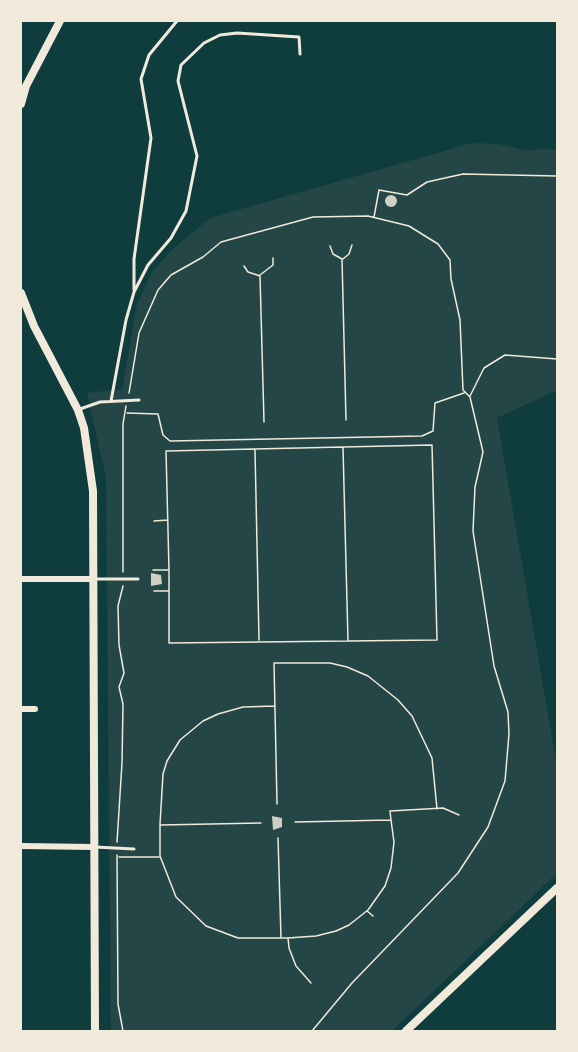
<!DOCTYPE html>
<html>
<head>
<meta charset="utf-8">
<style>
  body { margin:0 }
  #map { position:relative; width:578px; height:1052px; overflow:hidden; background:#0f3d3e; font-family:"IBM Plex Serif",serif }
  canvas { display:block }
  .frame { position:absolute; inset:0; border:22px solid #f1e9da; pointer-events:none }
</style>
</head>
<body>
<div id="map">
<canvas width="578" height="1052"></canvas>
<div class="frame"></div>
</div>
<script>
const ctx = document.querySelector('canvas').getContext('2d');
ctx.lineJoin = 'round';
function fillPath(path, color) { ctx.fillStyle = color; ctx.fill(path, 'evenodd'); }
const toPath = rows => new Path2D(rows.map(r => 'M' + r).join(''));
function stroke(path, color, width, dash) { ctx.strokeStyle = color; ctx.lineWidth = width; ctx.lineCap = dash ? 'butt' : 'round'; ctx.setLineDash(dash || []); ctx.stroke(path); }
const green = toPath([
  [472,143,498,144,524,150,557,149,557,390,497,418,557,767,557,873,392,1031,111,1031,106,478,87,393,122,389,137,304,152,272,174,248,210,218]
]);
const building = toPath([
  '385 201a6 6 0 1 1 12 0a6 6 0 1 1-12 0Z',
  [151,573,161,575,162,584,151,586],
  [272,816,282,818,282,827,273,830]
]);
const path = toPath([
  [374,217,379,190,407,195,427,182,463,174,557,176],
  [330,246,333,254,342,259,346,420],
  [343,259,349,254,352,245],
  [244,266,248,272,260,276,264,422],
  [260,275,273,265,273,258],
  [129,393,139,333,158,290,171,275,203,257,221,242,313,217,368,216,409,226,438,244,450,260,451,279,460,320,463,390,470,397,483,452,475,487,473,531,494,666,508,712,509,734,505,781,488,827,458,873,352,983,312,1031],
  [470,396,484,368,505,355,557,359],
  [127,413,158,414,163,435,170,441,422,436,433,431,435,403,464,393],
  [343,448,348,641],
  [255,450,259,640],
  [154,521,168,520],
  [153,570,169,570,169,591,154,591],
  [123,572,123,424,126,406],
  [169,591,169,643,437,640,432,445,166,451,169,570],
  [277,804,274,663,330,663,347,667,368,676,398,700,412,716,432,758,437,809],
  [295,822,391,820,390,811,443,808,459,815],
  [261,823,160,825,160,856,176,897,206,926,238,938,281,938],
  [160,824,163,774,167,761,180,740,203,721,218,714,243,707,275,706],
  [278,838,281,938,288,938,289,948,296,966,311,983],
  [117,842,122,763,123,704,119,687,124,673,119,645,118,606,123,586],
  [117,855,118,1004,123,1031],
  [119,857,159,857],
  [367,911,373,916],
  [288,938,316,936,336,931,349,925,368,910,385,886,391,868,394,842,391,820]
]);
const service = toPath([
  [134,290,134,259,151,138,141,79,149,55,177,21],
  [111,401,126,320,134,292,148,265,171,238,186,211,197,156,178,81,181,65,204,43,220,35,237,33,299,37,300,54],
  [80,409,100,402,139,400],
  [94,579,138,579],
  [95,847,134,849]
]);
const minor = toPath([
  [21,579,92,579],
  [21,709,35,709],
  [21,846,93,847]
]);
const tertiary = toPath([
  [21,104,26,86,60,21],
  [21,293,34,326,78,410,84,428,93,491,95,1031],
  [406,1031,557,888]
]);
fillPath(green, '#244646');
fillPath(building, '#cfcfc3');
stroke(path, '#f1e9da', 1.5);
stroke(service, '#f1e9da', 3);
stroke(minor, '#f1e9da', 6);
stroke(tertiary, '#f1e9da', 8);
</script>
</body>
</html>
